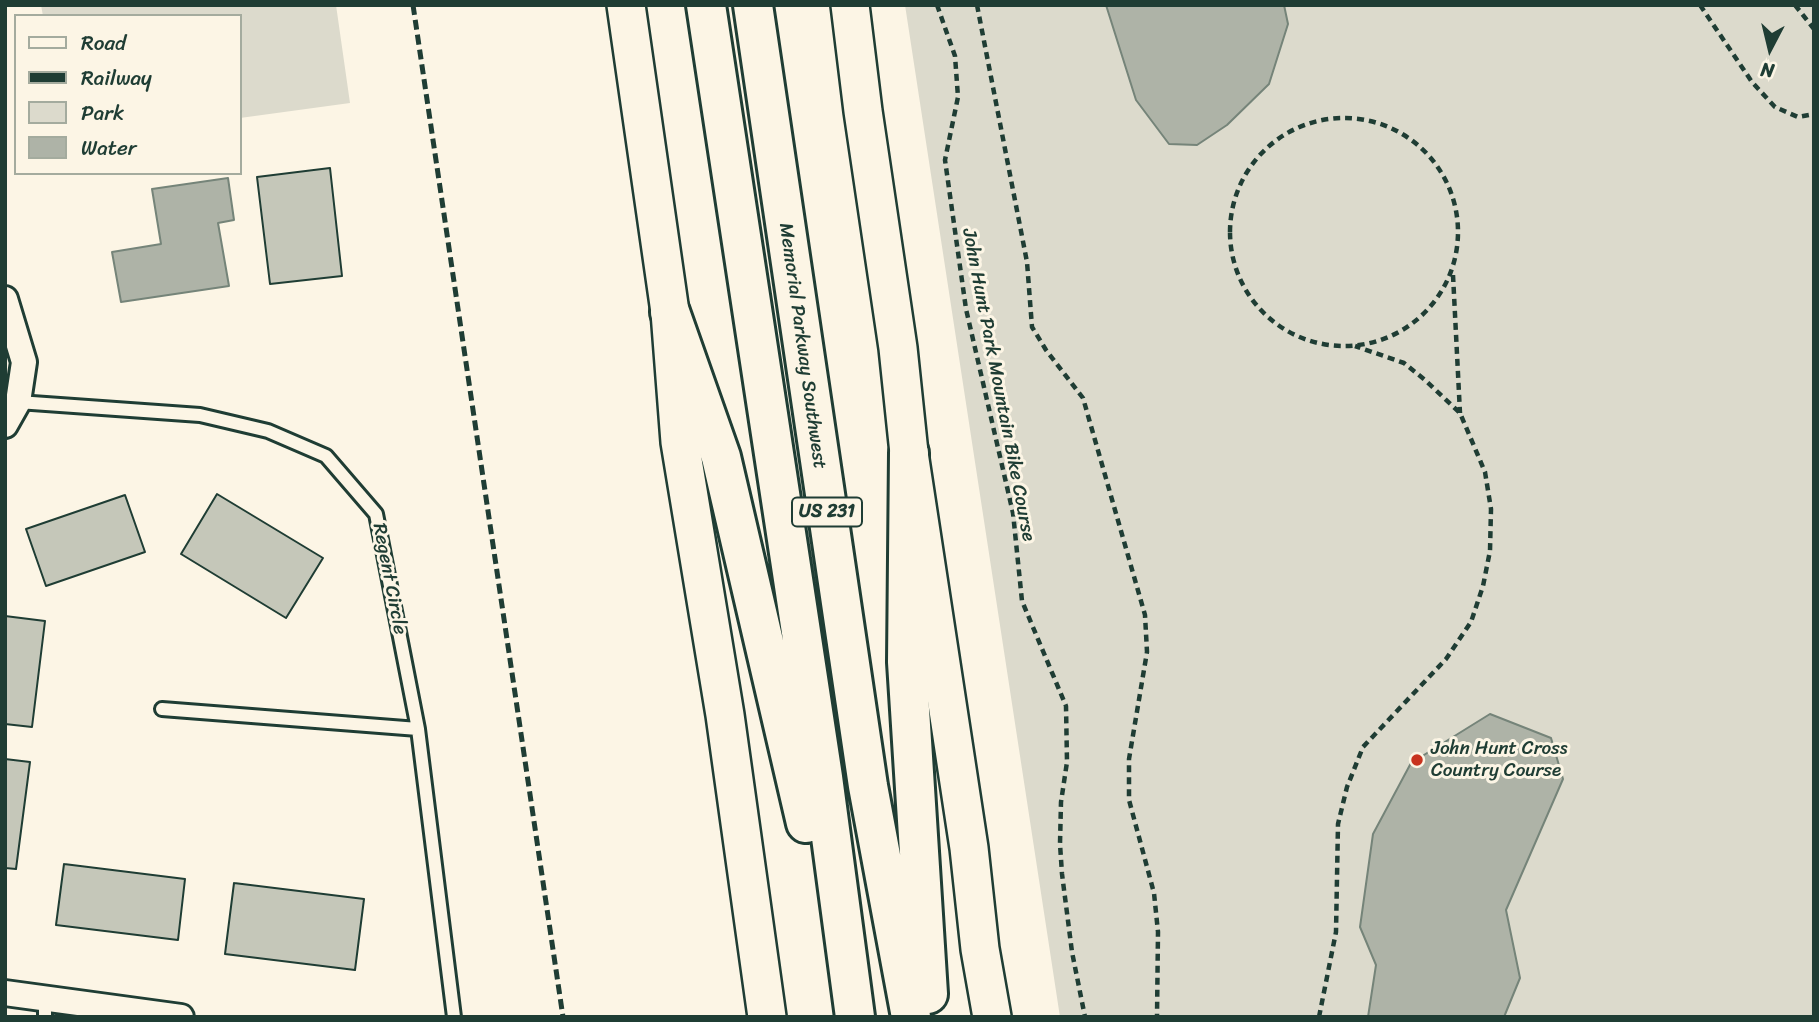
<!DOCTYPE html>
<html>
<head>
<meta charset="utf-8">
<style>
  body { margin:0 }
  #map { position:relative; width:1819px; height:1022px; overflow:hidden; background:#fcf5e5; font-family:Sriracha,sans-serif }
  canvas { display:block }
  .frame { position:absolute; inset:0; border:7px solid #1f3d34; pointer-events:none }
  .legend { position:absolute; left:14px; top:14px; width:228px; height:161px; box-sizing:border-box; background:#fcf5e5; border:2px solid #a4ab9e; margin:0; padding:9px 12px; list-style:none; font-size:21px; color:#1f3d34 }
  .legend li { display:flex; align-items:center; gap:14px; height:35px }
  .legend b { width:35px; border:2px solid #a4ab9e }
  .north { position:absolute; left:1735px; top:14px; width:70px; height:70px; -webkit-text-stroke:5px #fcf5e5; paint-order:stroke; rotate:187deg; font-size:19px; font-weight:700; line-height:28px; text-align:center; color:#1f3d34 }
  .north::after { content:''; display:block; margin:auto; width:24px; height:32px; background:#1f3d34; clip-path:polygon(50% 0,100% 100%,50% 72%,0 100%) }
</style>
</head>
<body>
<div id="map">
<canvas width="1819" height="1022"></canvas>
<div class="frame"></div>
<ul class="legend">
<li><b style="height:9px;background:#fcf5e5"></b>Road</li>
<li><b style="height:9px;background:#1f3d34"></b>Railway</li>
<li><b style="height:19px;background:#dcdacc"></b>Park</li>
<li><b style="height:19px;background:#aeb3a7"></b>Water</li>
</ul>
<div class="north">N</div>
</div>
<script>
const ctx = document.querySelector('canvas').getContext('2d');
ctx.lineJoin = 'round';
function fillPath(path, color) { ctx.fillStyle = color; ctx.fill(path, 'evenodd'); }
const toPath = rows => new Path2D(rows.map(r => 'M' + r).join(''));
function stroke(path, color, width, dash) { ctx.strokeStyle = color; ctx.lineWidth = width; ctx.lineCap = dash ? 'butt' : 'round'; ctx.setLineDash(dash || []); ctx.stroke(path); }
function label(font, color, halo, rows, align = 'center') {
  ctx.font = font + ' Sriracha,sans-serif'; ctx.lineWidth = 6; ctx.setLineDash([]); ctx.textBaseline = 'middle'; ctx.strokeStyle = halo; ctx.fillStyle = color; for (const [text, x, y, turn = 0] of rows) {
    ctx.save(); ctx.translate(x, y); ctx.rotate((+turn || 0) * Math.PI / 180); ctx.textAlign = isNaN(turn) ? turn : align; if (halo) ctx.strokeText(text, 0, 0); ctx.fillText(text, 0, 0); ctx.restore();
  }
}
const green = toPath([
  [41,5,336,5,350,103,240,118,240,16,43,16],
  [905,5,1814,5,1814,1017,1060,1017]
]);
const water = toPath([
  [1106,5,1284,5,1288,24,1269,84,1227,125,1197,145,1169,144,1136,100,1106,5],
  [228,178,234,220,218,223,229,286,121,302,112,252,161,244,152,189,228,178],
  [1490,714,1551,738,1563,779,1506,910,1520,978,1504,1017,1368,1017,1376,965,1360,927,1373,834,1411,763,1490,714]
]);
const building = toPath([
  [330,168,342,276,270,284,257,177,330,168],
  [217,494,323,558,286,618,181,554,217,494],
  [125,495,145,552,46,586,26,529,125,495],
  [5,616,45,621,32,727,5,724,5,616],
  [5,759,30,762,16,869,5,868,5,759],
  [64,864,185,879,178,940,56,925,64,864],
  [234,883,364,899,355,970,225,954,234,883]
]);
const path = toPath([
  [937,5,955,56,958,97,945,160,966,309,1013,513,1022,601,1066,706,1067,762,1061,802,1060,844,1062,874,1072,952,1085,1017],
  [977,5,1027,262,1032,327,1046,350,1083,398,1145,615,1147,652,1129,759,1129,800,1154,893,1158,932,1157,1017],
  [1700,5,1752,82,1775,107,1798,117,1814,114],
  [1795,5,1814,29],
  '1230 232a114 114 0 1 1 228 0a114 114 0 1 1-228 0Z',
  [1453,275,1460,413],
  [1319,1017,1336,932,1338,824,1347,787,1363,747,1446,659,1471,622,1483,586,1490,551,1491,509,1485,472,1460,413,1425,380,1404,363,1355,346]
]);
const service = toPath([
  [18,402,200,415,268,431,326,456,376,514,418,729,454,1017],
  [162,709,418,729],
  [45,999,45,1017]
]);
const minor = toPath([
  [5,299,24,362,18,402,5,425],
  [5,993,181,1017]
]);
const secondary = toPath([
  [626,5,670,312,680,442,725,715,767,1017],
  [850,5,863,111,898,348,909,453,969,848,980,949,992,1017]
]);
const motorway = toPath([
  [706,5,823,777,855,1017],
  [753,5,868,786,911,1017],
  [670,312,721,457,806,823],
  [909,453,907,662,928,994]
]);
const rail = toPath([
  [413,5,563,1017]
]);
const markers = [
  [1417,760,7,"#c8321e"]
];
const shields = [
  [827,512,70]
];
const shieldNames = [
  ["US 231",827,512]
];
const streetNames = [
  ["Memorial Parkway Southwest",802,346,82],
  ["John Hunt Park Mountain Bike Course",998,385,79],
  ["Regent Circle",389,579,79]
];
const poiNames = [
  ["John Hunt Cross",1431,749],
  ["Country Course",1431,771]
];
fillPath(green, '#dcdacc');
fillPath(water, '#aeb3a7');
stroke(water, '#758479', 2);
fillPath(building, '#c5c7b9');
stroke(building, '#1f3d34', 2);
stroke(service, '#1f3d34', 18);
stroke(minor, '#1f3d34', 30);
stroke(secondary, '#1f3d34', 42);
stroke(motorway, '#1f3d34', 44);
stroke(path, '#1f3d34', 4.5, [7, 5]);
stroke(service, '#fcf5e5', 12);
stroke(minor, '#fcf5e5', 24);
stroke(secondary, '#fcf5e5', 37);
stroke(motorway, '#fcf5e5', 38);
stroke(rail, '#1f3d34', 5, [10, 5]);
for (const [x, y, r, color] of markers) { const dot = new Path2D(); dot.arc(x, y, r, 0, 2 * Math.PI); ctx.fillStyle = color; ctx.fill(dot); stroke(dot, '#fcf5e5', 2.5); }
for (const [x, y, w] of shields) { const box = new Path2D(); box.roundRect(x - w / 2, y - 14.5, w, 29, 5); ctx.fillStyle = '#fcf5e5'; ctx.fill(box); stroke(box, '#1f3d34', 2); }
label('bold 18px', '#1f3d34', null, shieldNames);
label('19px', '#1f3d34', '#fcf5e5', streetNames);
label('19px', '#1f3d34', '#fcf5e5', poiNames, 'left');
</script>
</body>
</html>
